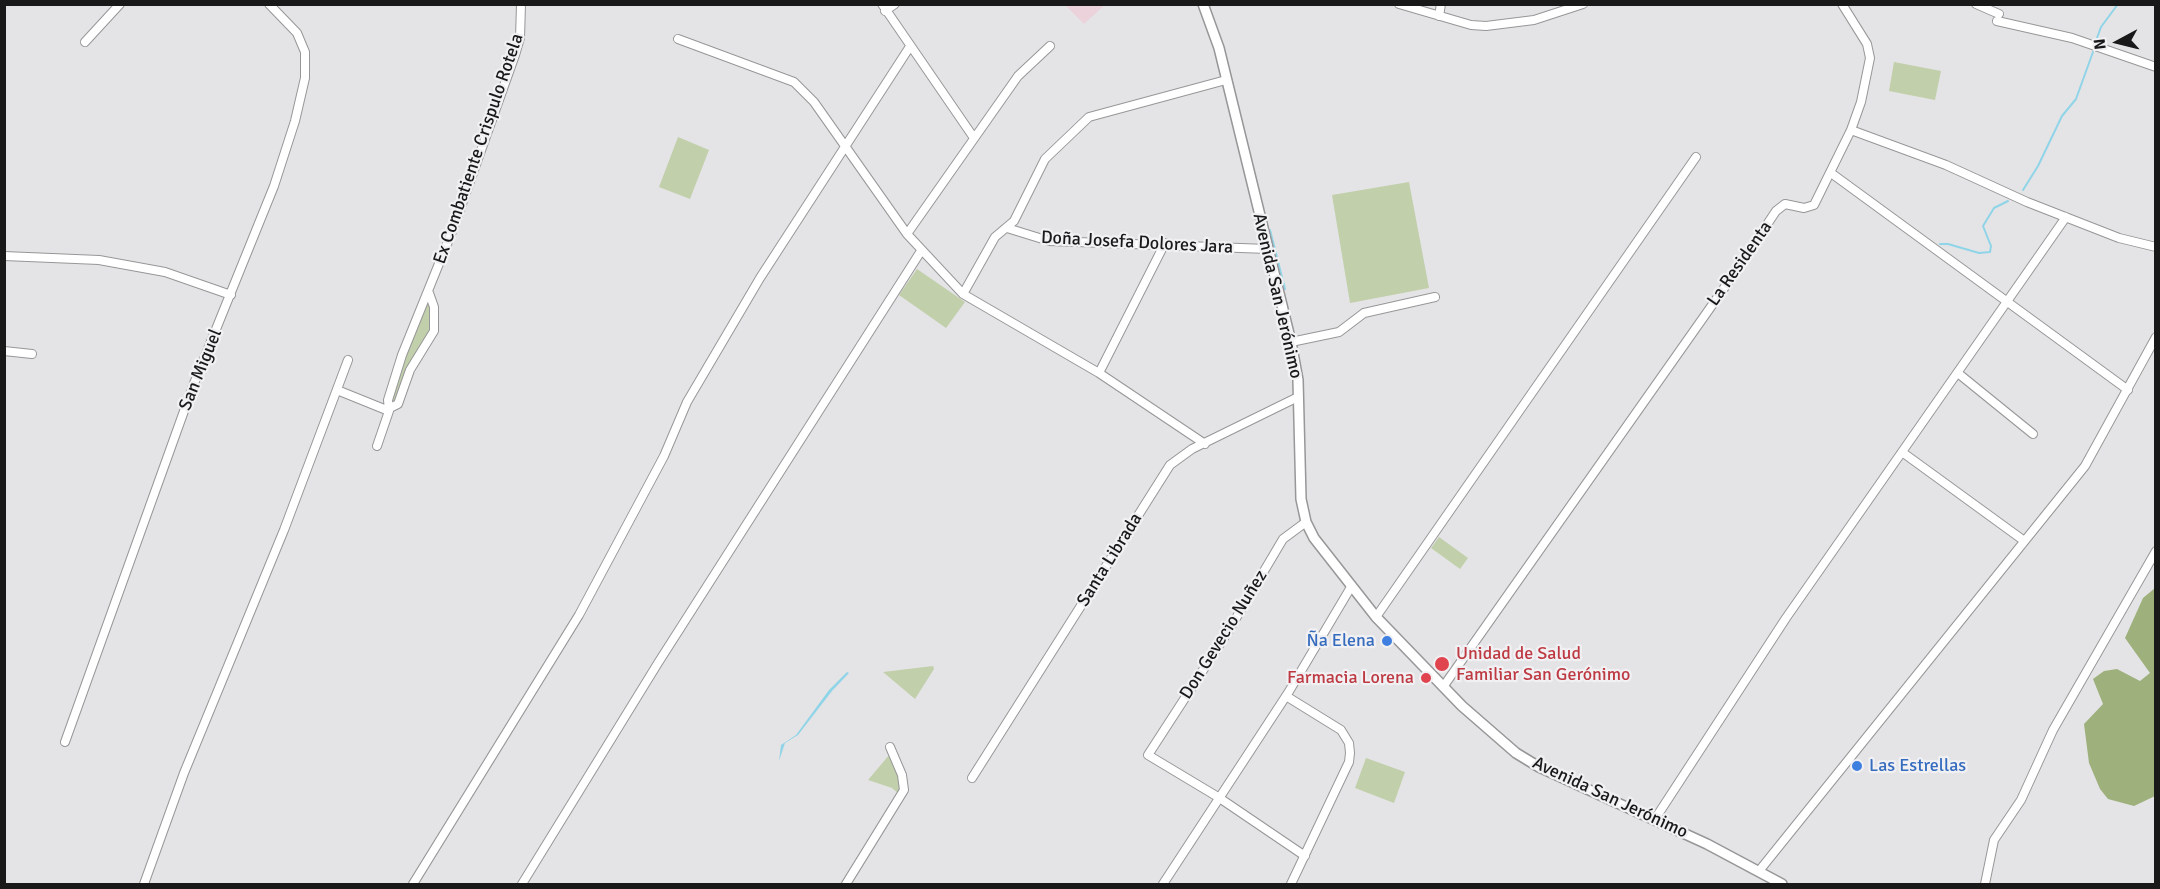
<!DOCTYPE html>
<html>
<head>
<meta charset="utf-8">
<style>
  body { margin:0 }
  #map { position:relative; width:2160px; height:889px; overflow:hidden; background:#e4e4e6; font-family:Signika,sans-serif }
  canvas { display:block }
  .frame { position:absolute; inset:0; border:6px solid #19191a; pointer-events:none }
  .north { position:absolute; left:2088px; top:12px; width:60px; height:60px; -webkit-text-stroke:4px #f1f1f4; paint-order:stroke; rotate:263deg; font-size:16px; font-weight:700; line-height:24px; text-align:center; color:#19191a }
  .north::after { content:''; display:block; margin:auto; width:21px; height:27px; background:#19191a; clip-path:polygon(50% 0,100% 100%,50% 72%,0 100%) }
</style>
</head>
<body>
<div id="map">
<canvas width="2160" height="889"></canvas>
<div class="frame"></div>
<div class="north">N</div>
</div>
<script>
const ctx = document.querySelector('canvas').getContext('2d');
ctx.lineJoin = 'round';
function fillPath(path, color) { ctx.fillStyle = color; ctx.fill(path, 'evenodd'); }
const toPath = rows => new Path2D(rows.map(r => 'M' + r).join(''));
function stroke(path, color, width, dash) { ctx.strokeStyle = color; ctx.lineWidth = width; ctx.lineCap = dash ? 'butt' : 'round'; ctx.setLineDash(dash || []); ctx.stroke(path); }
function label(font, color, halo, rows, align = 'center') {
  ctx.font = font + ' Signika,sans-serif'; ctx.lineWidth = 4.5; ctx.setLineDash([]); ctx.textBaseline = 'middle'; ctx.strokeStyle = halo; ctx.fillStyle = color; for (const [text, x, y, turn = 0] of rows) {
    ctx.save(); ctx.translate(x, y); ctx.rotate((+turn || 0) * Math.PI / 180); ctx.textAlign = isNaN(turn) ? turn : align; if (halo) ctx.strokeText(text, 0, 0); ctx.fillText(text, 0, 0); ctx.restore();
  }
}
const education = toPath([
  [1065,5,1105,5,1084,24]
]);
const green = toPath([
  [1894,62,1941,71,1935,100,1889,91],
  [678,137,709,150,690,199,659,187],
  [1409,182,1429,288,1350,303,1332,195],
  [917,269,965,302,946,328,899,295],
  [427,298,430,304,431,331,416,352,394,403,391,403,403,361],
  [1439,537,1468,558,1460,569,1431,548],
  [933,666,934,669,915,699,883,672],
  [890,754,899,773,901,787,899,794,892,788,868,780],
  [1366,758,1405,772,1394,803,1355,788]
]);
const forest = toPath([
  [2155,588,2155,796,2134,806,2108,799,2100,789,2089,763,2084,724,2103,704,2093,679,2104,671,2117,669,2140,681,2150,673,2125,638,2143,598]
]);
const water = toPath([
  [847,672,849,673,832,691,798,735,785,743,779,761,781,745,796,735,829,690]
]);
const stream = toPath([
  [2097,38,2101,27,2118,4],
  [2023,190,2038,166,2062,116,2076,99,2093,52],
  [1270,230,1285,289],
  [1940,244,1948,244,1979,253,1990,252,1991,246,1983,226,1994,208,2008,201]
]);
const minor = toPath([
  [882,4,974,138],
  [1399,4,1471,25,1486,26,1534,20,1583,4],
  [1842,4,1867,44,1870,58,1861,102,1851,130],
  [1976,4,1999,14],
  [885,11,895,4],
  [1439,16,1441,4],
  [1997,21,2072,38,2156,67],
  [678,39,794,82,814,102,907,234,963,294,1099,373,1205,444],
  [85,42,120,4],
  [1831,173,2128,390],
  [1007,228,1049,241,1268,249],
  [907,234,1018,76,1050,46],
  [4,256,99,260,165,272,231,295],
  [963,294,995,237,1014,221,1045,159,1089,117,1226,80],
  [1291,342,1339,332,1364,313,1435,297],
  [4,351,32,354],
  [1099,373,1165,243],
  [1959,374,2033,434],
  [337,390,389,411],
  [390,408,398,404,410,370,434,331,434,307,429,293],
  [377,446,389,411,388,400,402,355,453,229,515,55,520,38,521,4],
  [1902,452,2023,540],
  [1376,617,1696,157],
  [1443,687,1734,274,1776,211,1785,204,1804,208,1814,205,1851,130,1946,165,2027,202,2119,238,2156,247],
  [1286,696,1341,730,1349,743,1350,753,1349,762,1291,884],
  [65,742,193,386,274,186,295,121,305,78,305,52,297,33,269,4],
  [972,778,1170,465,1192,449,1298,397],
  [1655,819,1786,618,2066,217],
  [1305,856,1218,797,1148,755,1229,630,1283,539,1306,522],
  [1759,871,2085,466,2156,337],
  [144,884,184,773,284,530,348,360],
  [413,884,579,615,664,456,687,402,760,278,909,48],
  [522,884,658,663,921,251],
  [846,884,904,790,902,775,890,747],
  [1163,884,1288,693,1351,587],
  [1985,884,1994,840,2021,800,2053,730,2156,551]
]);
const tertiary = toPath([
  [1203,4,1219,48,1291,342,1298,380,1301,499,1306,522,1314,538,1376,617,1462,706,1516,753,1539,767,1707,844,1782,884]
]);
const markers = [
  [1387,641,6,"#3f7fe0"],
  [1442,664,8,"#e0444e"],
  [1426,678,6,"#e0444e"],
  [1857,766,6,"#3f7fe0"]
];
const streetNames = [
  ["Ex Combatiente Crispulo Rotela",479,149,-71],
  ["Doña Josefa Dolores Jara",1137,243,3],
  ["La Residenta",1740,264,-55],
  ["Avenida San Jerónimo",1277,296,77],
  ["San Miguel",201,370,-68],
  ["Santa Librada",1110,560,-58],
  ["Don Gevecio Nuñez",1224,635,-58],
  ["Avenida San Jerónimo",1610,798,25]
];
const shopNames = [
  ["Ña Elena",1375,641],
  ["Las Estrellas",1869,766,"left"]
];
const healthNames = [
  ["Unidad de Salud",1456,654],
  ["Familiar San Gerónimo",1456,675],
  ["Farmacia Lorena",1414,678,"right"]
];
fillPath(education, '#ecd3db');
fillPath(green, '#c1cfaa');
fillPath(forest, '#9eb07c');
fillPath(water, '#90d4e8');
stroke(stream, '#90d4e8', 2);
stroke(minor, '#979799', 10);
stroke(tertiary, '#979799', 12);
stroke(minor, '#fff', 8);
stroke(tertiary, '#fff', 9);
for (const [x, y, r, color] of markers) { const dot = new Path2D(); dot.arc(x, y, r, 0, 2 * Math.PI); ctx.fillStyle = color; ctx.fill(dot); stroke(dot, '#f1f1f4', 2); }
label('18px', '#19191a', '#f1f1f4', streetNames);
label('18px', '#366cbe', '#f1f1f4', shopNames, 'right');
label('18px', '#be3a42', '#f1f1f4', healthNames, 'left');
</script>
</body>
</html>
